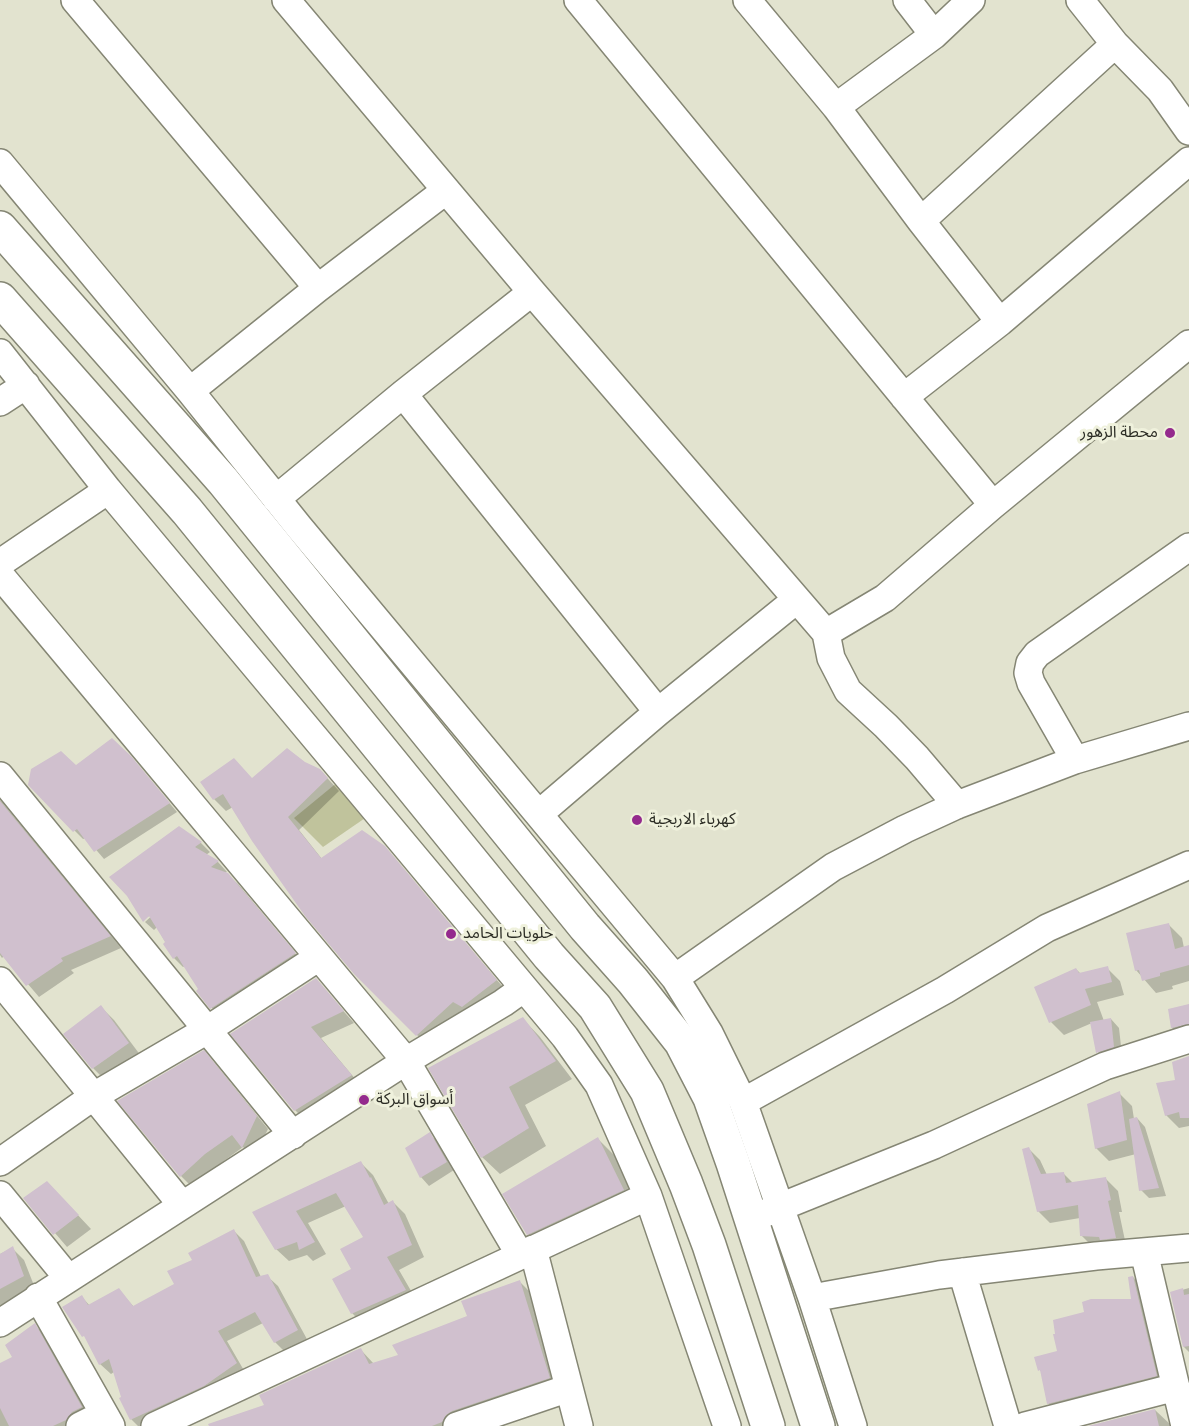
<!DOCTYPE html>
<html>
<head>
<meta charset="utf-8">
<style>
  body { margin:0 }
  canvas { display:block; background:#e2e3cf }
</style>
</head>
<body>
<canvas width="1189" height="1426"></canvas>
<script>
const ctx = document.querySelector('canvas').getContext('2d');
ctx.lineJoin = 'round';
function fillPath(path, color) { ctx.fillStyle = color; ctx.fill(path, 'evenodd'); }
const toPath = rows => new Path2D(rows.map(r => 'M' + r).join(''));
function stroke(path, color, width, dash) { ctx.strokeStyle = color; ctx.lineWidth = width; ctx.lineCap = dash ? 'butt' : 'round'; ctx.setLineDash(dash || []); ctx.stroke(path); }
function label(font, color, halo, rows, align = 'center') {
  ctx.font = font + ' "Roboto Condensed","Noto Sans Arabic",sans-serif'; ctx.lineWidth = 6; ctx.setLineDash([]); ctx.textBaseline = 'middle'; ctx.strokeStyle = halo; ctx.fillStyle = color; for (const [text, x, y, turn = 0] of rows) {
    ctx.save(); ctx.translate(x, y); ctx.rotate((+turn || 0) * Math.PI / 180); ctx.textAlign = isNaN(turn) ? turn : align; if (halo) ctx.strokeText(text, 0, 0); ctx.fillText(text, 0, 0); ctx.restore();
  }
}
const green = toPath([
  [339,781,371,814,323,847,294,818]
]);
const shadow = toPath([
  [304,763,320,770,339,791,299,830,322,859,384,848,508,993,429,1047,355,973,233,807,226,811,214,799,202,782,252,779],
  [76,766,139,767,177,812,104,859,86,838,83,839,29,785],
  [0,800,121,948,71,970,74,973,39,997,4,956,2,958,0,955],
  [179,828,201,843,210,852,206,855,218,862,227,872,225,873,238,884,304,964,221,1017,212,1008,185,966,183,967,174,958,157,927,154,930,145,922,156,912,144,919,144,921,129,895],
  [1169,925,1182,938,1184,948,1189,947,1189,981,1172,986,1173,989,1156,993,1136,970],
  [1107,968,1120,981,1124,995,1097,1002,1104,1021,1111,1019,1119,1028,1122,1055,1106,1060,1098,1052,1092,1023,1064,1035,1051,1022,1076,969,1081,974],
  [316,980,354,1023,321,1038,362,1087,306,1121,295,1110],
  [1189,1006,1189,1037,1183,1038,1172,1028],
  [101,1007,114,1020,141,1056,106,1081,93,1068],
  [523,1019,540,1037,572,1079,525,1105,546,1146,500,1174,482,1157],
  [1189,1057,1189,1126,1179,1128,1166,1115,1176,1081],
  [215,1064,268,1129,254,1158,243,1147,217,1166,193,1188,181,1176],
  [1119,1093,1132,1106,1134,1119,1137,1118,1145,1127,1166,1196,1149,1198,1141,1190,1136,1154,1109,1161,1096,1148],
  [429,1134,438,1142,454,1170,429,1186,421,1177],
  [598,1139,615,1156,640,1207,545,1252,528,1234],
  [1028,1148,1040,1160,1047,1175,1063,1173,1074,1184,1106,1179,1118,1191,1122,1212,1119,1212,1127,1250,1093,1247,1081,1235,1080,1218,1050,1223,1038,1211],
  [360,1162,373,1175,389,1204,393,1202,405,1214,424,1257,399,1270,418,1303,364,1325,352,1313,353,1270,365,1237,346,1206,308,1223,326,1254,313,1261,307,1255,289,1261,276,1249,254,1212],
  [60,1196,91,1229,67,1247,25,1198],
  [234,1231,244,1241,261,1277,267,1276,278,1286,308,1341,286,1353,275,1342,263,1323,227,1341,246,1374,154,1426,138,1426,131,1419,114,1372,111,1374,100,1364,89,1341,64,1307,82,1297,90,1306,119,1290,134,1307,176,1284,194,1261],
  [12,1248,24,1260,35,1288,0,1307,0,1254],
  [1133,1277,1143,1287,1166,1385,1058,1413,1048,1403,1042,1373,1040,1370,1059,1352,1133,1301],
  [519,1281,531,1293,561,1390,459,1426,209,1426,266,1405,361,1350,374,1364,400,1356,468,1317],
  [1189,1288,1189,1352,1184,1347,1171,1293],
  [35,1325,46,1337,93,1420,84,1426,0,1426,0,1365,14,1357],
  [1155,1410,1172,1426,1094,1426]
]);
const building = toPath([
  [112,738,131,756,170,803,94,852,77,829,73,832,28,785,31,769,61,751,76,765],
  [287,748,305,762,320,769,328,778,288,817,321,858,362,830,385,846,497,980,462,1007,453,1002,416,1036,354,974,305,916,252,841,223,794,213,800,200,782,234,758,252,778],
  [0,801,111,936,61,958,63,961,26,986,0,953],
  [179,826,202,842,195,847,219,861,211,867,228,873,296,953,210,1009,196,991,198,989,177,956,173,959,163,944,165,942,149,916,143,922,127,896,109,877],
  [1169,923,1175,949,1189,945,1189,965,1160,973,1160,976,1142,981,1139,970,1135,971,1126,933],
  [1108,966,1112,982,1085,989,1091,1005,1049,1023,1034,987,1076,968,1079,973],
  [316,978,344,1011,311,1027,352,1075,294,1111,230,1034],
  [1189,1004,1189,1024,1171,1028,1168,1009],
  [101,1005,129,1043,92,1069,63,1034],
  [523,1017,556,1061,509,1087,529,1128,481,1158,428,1068],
  [1111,1018,1114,1047,1096,1053,1090,1022],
  [204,1050,257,1116,242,1148,232,1135,205,1154,180,1177,117,1101],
  [1189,1056,1189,1118,1180,1118,1179,1112,1165,1116,1156,1083,1175,1080,1172,1062],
  [1120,1091,1127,1140,1095,1149,1087,1104],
  [1137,1117,1159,1188,1139,1191,1129,1119],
  [430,1132,447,1162,420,1178,405,1148],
  [598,1137,624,1190,527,1235,502,1194],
  [1029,1147,1041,1174,1064,1172,1066,1183,1106,1177,1111,1200,1108,1201,1116,1238,1100,1240,1099,1237,1080,1236,1078,1205,1037,1212,1022,1149],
  [361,1161,370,1178,371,1177,384,1205,393,1200,412,1245,387,1257,406,1290,351,1314,332,1279,351,1269,340,1249,363,1237,336,1193,296,1211,315,1242,299,1250,297,1242,275,1250,252,1212],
  [47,1181,79,1215,53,1235,23,1198],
  [234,1229,256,1277,268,1274,298,1330,274,1343,255,1312,218,1331,237,1363,204,1386,130,1420,119,1398,121,1397,109,1359,99,1365,84,1336,82,1337,62,1307,82,1295,88,1305,119,1288,133,1306,174,1284,167,1271,192,1260,188,1253],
  [13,1246,24,1276,0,1289,0,1254],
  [1133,1276,1157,1376,1047,1404,1040,1370,1038,1371,1034,1357,1057,1351,1053,1334,1055,1334,1053,1320,1084,1312,1082,1302,1091,1299,1131,1299,1128,1277],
  [520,1280,550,1378,452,1411,446,1415,442,1422,432,1426,209,1426,208,1424,264,1405,259,1395,356,1350,361,1348,369,1364,398,1355,392,1345,467,1316,461,1301],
  [1183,1288,1184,1295,1189,1294,1189,1346,1183,1347,1170,1292],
  [35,1323,82,1407,72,1412,66,1420,53,1426,9,1426,0,1408,0,1363,12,1357,5,1345],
  [1155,1409,1159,1426,1088,1426]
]);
const minor = toPath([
  [75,0,318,288],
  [286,0,532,292,826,633,885,598,993,505,1189,344],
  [578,0,993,505],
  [747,0,836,107,921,221,1000,322],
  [907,0,934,35],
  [1080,0,1115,44,1160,90,1189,131],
  [836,107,934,35,971,0],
  [0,163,190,391,299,527,675,978,709,1033,743,1102,812,1298,853,1426],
  [921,221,1115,44],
  [0,353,108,490,565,1037,599,1085,648,1196,727,1426],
  [190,391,318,288,445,191],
  [403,394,658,712],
  [904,397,1000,322,1189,161],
  [0,402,26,385],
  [276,499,403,394,532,292],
  [0,563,108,490],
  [0,575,406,1061,520,1255],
  [826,633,831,658,848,691,886,726,917,758,957,805],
  [1075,760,1031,683,1028,673,1030,663,1037,654,1189,547],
  [0,776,293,1135],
  [540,813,658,712,796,600],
  [675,978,833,867,905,829,957,805,1075,760,1189,726],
  [0,981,182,1205],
  [743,1102,945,990,1047,928,1189,865],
  [0,1162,94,1096,207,1030,319,957],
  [0,1195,68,1278],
  [763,1214,934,1145,1105,1066,1189,1039],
  [533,1249,579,1426],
  [1144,1252,1185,1426],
  [962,1272,1008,1426],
  [38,1297,111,1426],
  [812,1298,939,1275,1096,1256,1189,1248],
  [0,1323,406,1061,503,1003,524,988],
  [80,1426,104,1414],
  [155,1426,648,1196],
  [457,1426,569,1388],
  [1025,1426,1176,1387]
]);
const major = toPath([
  [0,228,223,481,585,927,633,981,681,1042,710,1098,733,1163,818,1426],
  [0,299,187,511,549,956,595,1007,647,1091,686,1184,709,1245,768,1426]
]);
const markers = [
  [1170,433,6,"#942a8d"],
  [637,820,6,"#942a8d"],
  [451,934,6,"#942a8d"],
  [364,1100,6,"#942a8d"]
];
const poiNames = [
  ["محطة الزهور",1158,433,"right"],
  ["كهرباء الاربجية",649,820],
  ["حلويات الحامد",463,934],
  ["أسواق البركة",376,1100]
];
fillPath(green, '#c0c39c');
fillPath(shadow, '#0003');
fillPath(building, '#d0c0ce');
stroke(minor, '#858674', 30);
stroke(major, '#858674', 36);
stroke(minor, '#fff', 27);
stroke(major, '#fff', 33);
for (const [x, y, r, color] of markers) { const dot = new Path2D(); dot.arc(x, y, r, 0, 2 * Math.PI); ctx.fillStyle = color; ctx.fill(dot); stroke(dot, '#eff1dc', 2); }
label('16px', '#2d2e26', '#eff1dc', poiNames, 'left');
</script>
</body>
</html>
